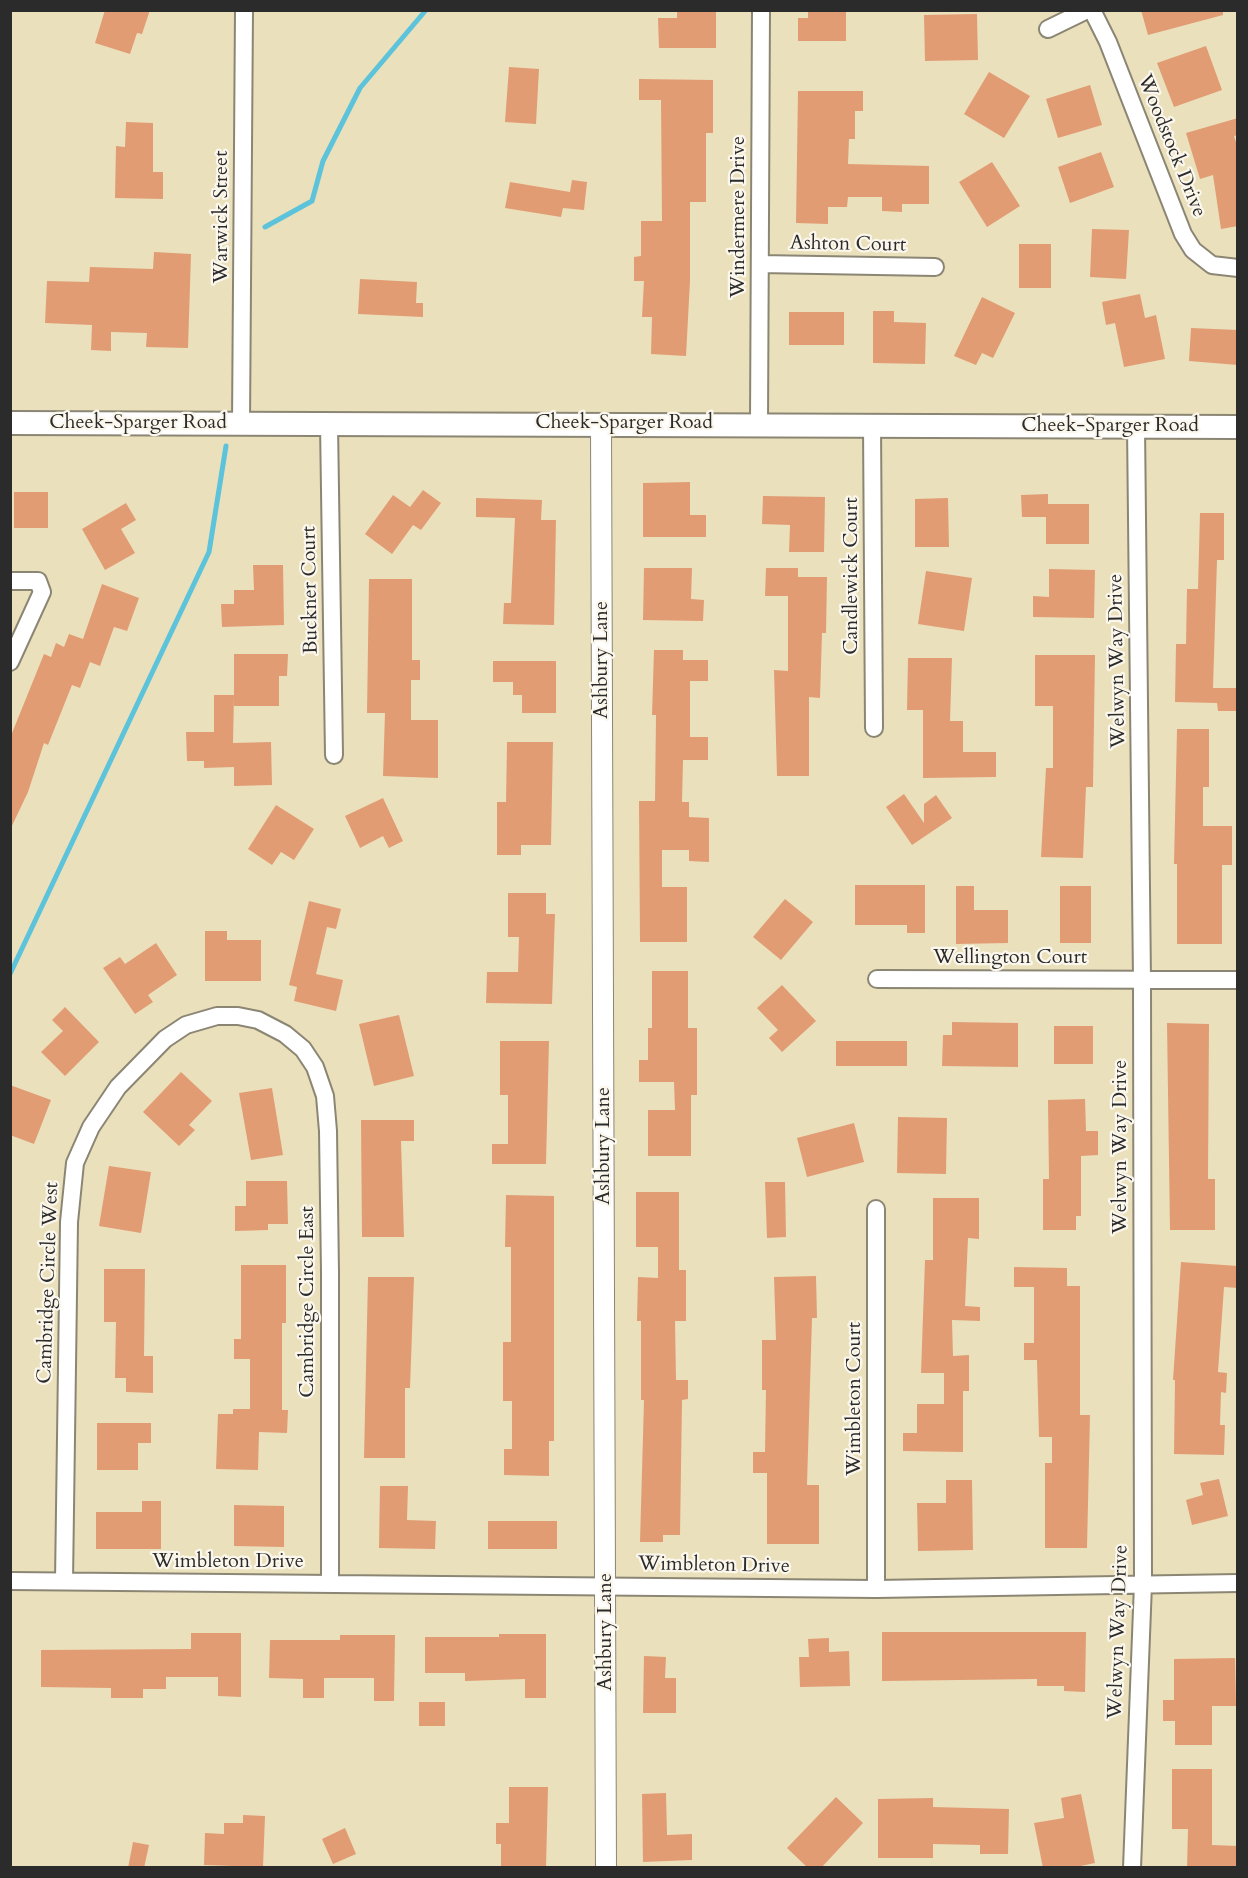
<!DOCTYPE html>
<html>
<head>
<meta charset="utf-8">
<style>
  body { margin:0 }
  #map { position:relative; width:1248px; height:1878px; overflow:hidden; background:#ebe0bc; font-family:Cardo,serif }
  canvas { display:block }
  .frame { position:absolute; inset:0; border:12px solid #2b2b2b; pointer-events:none }
</style>
</head>
<body>
<div id="map">
<canvas width="1248" height="1878"></canvas>
<div class="frame"></div>
</div>
<script>
const ctx = document.querySelector('canvas').getContext('2d');
ctx.lineJoin = 'round';
const toPath = rows => new Path2D(rows.map(r => 'M' + r).join(''));
function stroke(path, color, width, dash) { ctx.strokeStyle = color; ctx.lineWidth = width; ctx.lineCap = dash ? 'butt' : 'round'; ctx.setLineDash(dash || []); ctx.stroke(path); }
function fillPath(path, color) { ctx.fillStyle = color; ctx.fill(path, 'evenodd'); }
function label(font, color, halo, rows, align = 'center') {
  ctx.font = font + ' Cardo,serif'; ctx.lineWidth = 4.5; ctx.setLineDash([]); ctx.textBaseline = 'middle'; ctx.strokeStyle = halo; ctx.fillStyle = color; for (const [text, x, y, turn = 0] of rows) {
    ctx.save(); ctx.translate(x, y); ctx.rotate((+turn || 0) * Math.PI / 180); ctx.textAlign = isNaN(turn) ? turn : align; if (halo) ctx.strokeText(text, 0, 0); ctx.fillText(text, 0, 0); ctx.restore();
  }
}
const stream = toPath([
  [265,227,312,201,323,161,360,88,426,10],
  [10,974,209,552,226,446]
]);
const building = toPath([
  [105,10,150,10,142,34,137,33,130,54,95,43],
  [677,10,716,10,716,48,659,48,658,18,677,18],
  [808,10,846,10,846,41,798,41,798,18,808,18],
  [1141,10,1223,10,1223,15,1148,35],
  [977,14,978,60,925,61,924,15],
  [1206,46,1222,90,1174,107,1157,63],
  [509,67,539,69,536,124,505,122],
  [989,72,1030,96,1004,138,964,114],
  [639,79,713,80,713,133,706,133,706,202,690,202,690,281,686,356,651,354,652,317,642,317,644,281,634,281,634,257,641,256,641,221,662,221,661,100,639,100],
  [1090,85,1102,125,1058,138,1046,99],
  [798,91,863,91,863,111,855,111,855,139,849,139,848,164,929,166,929,204,902,204,902,212,882,211,882,197,848,197,847,207,828,207,828,224,796,223],
  [1238,118,1238,135,1234,136,1238,148,1238,226,1221,229,1213,175,1200,179,1186,133],
  [126,122,153,123,153,172,163,172,163,199,115,198,116,146,125,147],
  [1101,152,1114,187,1070,203,1058,167],
  [992,162,1020,206,987,227,959,182],
  [572,180,587,182,584,210,563,208,561,217,505,208,510,182,570,192],
  [1092,229,1129,230,1126,279,1090,277],
  [1019,244,1051,244,1051,288,1019,288],
  [154,252,191,254,188,348,146,347,147,333,111,332,111,351,91,350,92,325,45,323,47,281,89,282,90,267,153,269],
  [360,279,417,282,416,303,423,303,423,317,358,314],
  [1140,294,1145,318,1156,315,1165,359,1124,367,1115,323,1106,325,1102,302],
  [982,297,1015,313,993,358,982,353,976,365,954,356],
  [873,311,894,311,894,322,926,323,925,364,873,363],
  [789,312,844,312,844,345,789,345],
  [1191,328,1238,330,1238,365,1189,361],
  [690,482,690,515,706,515,706,537,643,537,643,483],
  [423,490,441,503,421,530,413,525,392,554,365,534,393,495,410,507],
  [14,492,48,492,48,528,14,528],
  [1048,494,1048,504,1089,504,1089,544,1046,544,1046,517,1022,517,1021,495],
  [763,496,825,497,824,552,789,552,790,525,762,524],
  [476,498,542,500,541,520,556,520,554,625,503,624,504,603,511,603,515,518,476,517],
  [948,498,949,547,915,547,915,499],
  [126,503,136,520,121,529,135,553,105,570,82,529],
  [1200,513,1224,513,1224,560,1217,560,1213,688,1236,688,1237,711,1218,711,1217,703,1175,702,1176,644,1186,644,1187,589,1198,589],
  [253,565,283,565,284,625,222,627,221,604,234,604,234,590,254,590],
  [644,568,692,568,691,599,704,600,703,621,643,620],
  [766,568,798,568,798,577,827,577,826,633,822,633,820,698,809,697,809,776,777,776,774,670,788,671,788,596,765,596],
  [1049,569,1095,570,1094,618,1033,617,1033,596,1049,597],
  [926,571,972,578,964,631,918,624],
  [369,579,412,579,412,660,420,660,420,680,411,680,411,720,438,720,438,778,383,776,385,713,367,713],
  [102,584,139,598,127,631,114,627,100,666,90,662,80,688,72,685,48,745,44,743,28,792,10,830,10,738,44,654,51,657,56,643,64,647,69,634,83,639],
  [654,650,683,650,683,660,708,660,708,681,690,681,690,737,708,737,708,760,683,760,682,802,689,802,689,817,709,818,709,862,689,861,689,850,662,850,662,887,687,887,687,942,640,942,639,801,655,801,656,715,652,715],
  [234,654,288,654,287,676,279,676,279,706,234,706],
  [1035,655,1095,655,1093,787,1086,787,1083,858,1041,857,1046,768,1053,768,1053,706,1035,706],
  [908,658,952,658,950,721,963,721,963,752,996,752,996,777,923,778,923,710,907,710],
  [493,661,556,661,556,713,522,713,522,695,513,695,513,682,493,682],
  [214,695,234,695,233,743,271,742,272,785,234,786,234,767,204,768,204,761,187,761,186,732,214,732],
  [1177,729,1209,729,1209,787,1203,787,1203,826,1232,826,1232,865,1222,865,1222,944,1177,944,1177,864,1174,864],
  [507,742,553,742,551,845,521,845,521,855,497,855,497,802,506,802],
  [904,794,924,823,924,804,936,795,952,818,912,845,886,807],
  [383,798,403,841,389,848,383,836,360,848,345,816],
  [276,805,314,829,294,860,281,852,272,865,248,849],
  [855,885,925,885,925,933,907,933,907,925,855,925],
  [956,886,974,886,974,910,1008,910,1008,943,956,944],
  [1060,886,1091,886,1091,943,1060,943],
  [508,893,546,893,546,914,555,914,552,1004,486,1003,487,972,518,972,519,937,508,937],
  [785,899,813,922,781,960,753,937],
  [309,901,341,909,336,929,327,927,316,974,343,980,336,1011,294,1001,297,987,289,985],
  [205,931,227,931,227,940,261,940,261,981,205,981],
  [156,943,177,975,148,995,153,1002,135,1014,103,968,120,957,125,964],
  [652,971,688,971,688,1028,697,1028,697,1095,691,1095,691,1156,648,1156,648,1110,675,1110,674,1082,639,1082,639,1060,648,1060,648,1028,652,1028],
  [782,985,816,1021,782,1052,769,1038,778,1030,757,1008],
  [65,1007,99,1042,65,1076,41,1052,63,1031,52,1020],
  [399,1015,414,1076,374,1086,359,1024],
  [952,1022,1018,1023,1018,1067,942,1066,943,1035,952,1035],
  [1167,1023,1209,1024,1208,1179,1215,1179,1215,1230,1170,1230],
  [1054,1026,1093,1026,1093,1064,1054,1064],
  [500,1041,549,1041,546,1164,492,1164,492,1144,508,1144,508,1095,500,1095],
  [836,1041,907,1041,907,1066,836,1066],
  [181,1072,212,1101,189,1125,195,1130,179,1146,143,1112],
  [10,1085,51,1100,34,1144,10,1135],
  [272,1088,283,1155,251,1160,239,1093],
  [1085,1099,1086,1131,1098,1131,1098,1155,1081,1156,1081,1216,1076,1216,1076,1230,1043,1230,1043,1179,1049,1179,1048,1100],
  [898,1117,947,1118,946,1174,897,1173],
  [361,1120,414,1120,414,1141,401,1141,404,1237,362,1237],
  [854,1123,864,1162,807,1177,797,1138],
  [109,1166,151,1172,141,1233,99,1226],
  [246,1181,287,1181,288,1224,268,1224,268,1230,235,1231,235,1206,246,1206],
  [765,1182,785,1182,786,1237,767,1238],
  [636,1192,679,1192,679,1270,686,1270,686,1321,675,1321,676,1380,688,1380,688,1399,682,1400,680,1535,663,1535,663,1542,640,1542,644,1400,641,1400,641,1321,637,1321,638,1277,658,1278,658,1247,636,1247],
  [506,1195,554,1196,554,1441,549,1441,549,1476,504,1475,504,1449,512,1449,512,1401,503,1401,503,1342,511,1342,511,1247,505,1247],
  [933,1198,979,1198,979,1239,968,1238,965,1306,980,1307,980,1321,952,1320,953,1356,969,1355,969,1391,963,1391,963,1452,903,1451,903,1433,917,1433,917,1404,944,1404,944,1373,921,1373,925,1260,933,1260],
  [1181,1262,1238,1266,1238,1288,1224,1287,1218,1372,1227,1373,1226,1393,1221,1392,1220,1425,1225,1425,1224,1455,1174,1454,1175,1380,1173,1380],
  [241,1265,286,1265,286,1323,282,1323,282,1410,288,1410,287,1433,259,1432,258,1470,216,1469,218,1414,233,1414,233,1409,250,1409,250,1359,234,1359,234,1339,241,1339],
  [1014,1267,1067,1268,1067,1286,1080,1286,1080,1415,1090,1415,1087,1548,1045,1548,1045,1463,1052,1463,1052,1437,1039,1437,1037,1360,1024,1360,1024,1343,1034,1343,1034,1287,1014,1287],
  [104,1269,145,1269,144,1356,153,1356,153,1393,126,1392,126,1378,115,1378,116,1322,104,1322],
  [816,1276,817,1318,812,1318,807,1485,819,1485,819,1544,767,1544,767,1473,753,1473,753,1452,765,1452,766,1390,762,1390,762,1340,776,1340,774,1277],
  [368,1277,414,1277,410,1388,405,1388,405,1458,364,1458],
  [97,1423,151,1423,151,1443,138,1443,138,1470,97,1470],
  [1219,1479,1228,1516,1192,1525,1186,1500,1203,1495,1200,1483],
  [946,1480,972,1480,973,1550,918,1551,917,1503,946,1503],
  [380,1486,408,1486,407,1520,436,1521,435,1549,379,1548],
  [142,1501,161,1501,161,1549,96,1549,96,1512,142,1512],
  [234,1505,284,1506,284,1547,234,1546],
  [488,1521,557,1521,557,1549,488,1549],
  [882,1632,1086,1632,1085,1692,1064,1691,1064,1686,1037,1686,1037,1679,882,1681],
  [191,1633,241,1633,241,1697,218,1696,218,1677,166,1677,166,1689,143,1689,143,1698,111,1698,111,1688,41,1687,41,1650,191,1649],
  [499,1634,546,1634,546,1698,525,1698,525,1679,465,1681,465,1673,425,1673,425,1637,499,1637],
  [340,1635,395,1635,394,1701,374,1701,374,1678,324,1678,324,1698,303,1698,303,1679,269,1678,270,1640,340,1640],
  [829,1638,829,1652,849,1651,850,1686,800,1687,799,1657,809,1657,808,1639],
  [644,1656,666,1657,665,1678,676,1678,676,1713,643,1713],
  [1235,1658,1236,1706,1212,1706,1212,1745,1175,1745,1175,1721,1163,1721,1163,1700,1174,1700,1174,1659],
  [419,1702,445,1702,445,1726,419,1726],
  [1172,1769,1212,1769,1212,1845,1238,1846,1238,1868,1187,1868,1188,1829,1172,1829],
  [509,1787,548,1787,546,1868,501,1868,501,1844,496,1844,496,1823,509,1823],
  [666,1793,667,1835,692,1834,692,1860,643,1862,642,1794],
  [1081,1794,1095,1863,1071,1868,1043,1868,1034,1823,1064,1818,1061,1798],
  [836,1797,863,1823,821,1868,808,1868,787,1848],
  [933,1798,933,1807,1009,1809,1008,1854,980,1854,980,1845,933,1844,933,1858,878,1858,878,1799],
  [243,1815,265,1816,263,1867,204,1865,205,1833,224,1834,224,1823,243,1823],
  [345,1828,356,1854,333,1864,322,1839],
  [133,1842,149,1845,144,1868,128,1868]
]);
const minor = toPath([
  [1092,10,1108,42,1183,234,1193,250,1212,265,1238,268],
  [1048,29,1087,10],
  [760,264,935,267],
  [241,423,244,10],
  [759,423,761,10],
  [329,424,334,755],
  [872,424,874,728],
  [10,581,38,581,42,592,10,662],
  [877,979,1238,980],
  [876,1209,876,1589],
  [10,1581,876,1589,1238,1583],
  [64,1581,69,1222,75,1163,91,1127,118,1087,165,1039,186,1025,217,1016,238,1016,258,1020,285,1034,303,1049,315,1067,325,1096,328,1131,330,1273,330,1584],
  [1132,1868,1143,1584,1142,980,1136,426]
]);
const tertiary = toPath([
  [601,424,606,1868]
]);
const secondary = toPath([
  [10,423,1238,427]
]);
const streetNames = [
  ["Woodstock Drive",1171,146,68],
  ["Warwick Street",222,217,-90],
  ["Windermere Drive",739,217,-90],
  ["Ashton Court",848,245,1],
  ["Cheek-Sparger Road",138,423],
  ["Cheek-Sparger Road",624,423],
  ["Cheek-Sparger Road",1110,426],
  ["Candlewick Court",852,576,-90],
  ["Buckner Court",311,590,-91],
  ["Ashbury Lane",602,660,-90],
  ["Welwyn Way Drive",1118,661,-91],
  ["Wellington Court",1010,958],
  ["Ashbury Lane",604,1146,-90],
  ["Welwyn Way Drive",1121,1147,-90],
  ["Cambridge Circle West",49,1283,-88],
  ["Cambridge Circle East",308,1302,-90],
  ["Wimbleton Court",855,1399,-90],
  ["Wimbleton Drive",228,1562],
  ["Wimbleton Drive",714,1566,1],
  ["Ashbury Lane",606,1632,-90],
  ["Welwyn Way Drive",1119,1632,-88]
];
stroke(stream, '#5cc3da', 5);
fillPath(building, '#e19c74');
stroke(minor, '#8b8674', 20);
stroke(tertiary, '#8b8674', 22);
stroke(secondary, '#8b8674', 26);
stroke(minor, '#fff', 16);
stroke(tertiary, '#fff', 20);
stroke(secondary, '#fff', 22);
label('20px', '#2b2b2b', '#fbf7ec', streetNames);
</script>
</body>
</html>
